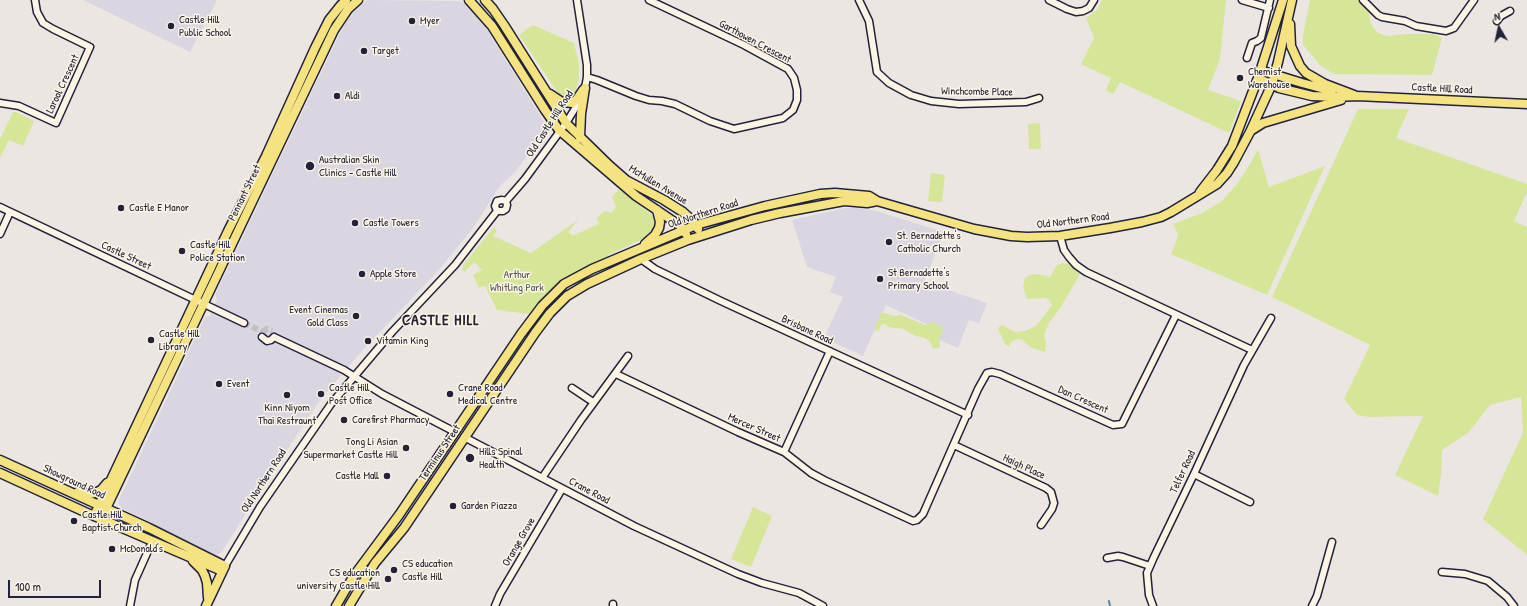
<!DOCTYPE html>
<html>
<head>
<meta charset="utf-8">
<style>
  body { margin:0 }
  #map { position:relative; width:1527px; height:606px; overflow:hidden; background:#ece6e3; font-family:"Patrick Hand",sans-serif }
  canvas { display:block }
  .north { position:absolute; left:1479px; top:8px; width:40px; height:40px; -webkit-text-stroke:3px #fcf5e5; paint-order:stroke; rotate:351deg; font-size:11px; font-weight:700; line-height:16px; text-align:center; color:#22223b }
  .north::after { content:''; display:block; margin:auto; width:14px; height:18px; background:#22223b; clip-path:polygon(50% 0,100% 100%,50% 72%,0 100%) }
  .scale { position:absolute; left:8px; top:580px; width:93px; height:18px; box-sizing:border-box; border:2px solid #22223b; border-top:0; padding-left:5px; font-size:12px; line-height:14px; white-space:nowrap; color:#22223b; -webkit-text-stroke:3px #fcf5e5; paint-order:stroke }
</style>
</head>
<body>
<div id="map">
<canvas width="1527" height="606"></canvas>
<div class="north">N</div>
<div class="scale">100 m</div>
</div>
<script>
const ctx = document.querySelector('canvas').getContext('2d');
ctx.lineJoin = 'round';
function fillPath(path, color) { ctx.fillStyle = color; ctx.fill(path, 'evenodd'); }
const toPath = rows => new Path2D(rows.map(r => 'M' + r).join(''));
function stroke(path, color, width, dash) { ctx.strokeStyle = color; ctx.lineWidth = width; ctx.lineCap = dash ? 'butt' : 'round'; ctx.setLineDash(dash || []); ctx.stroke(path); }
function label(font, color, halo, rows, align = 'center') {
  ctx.font = font + ' "Patrick Hand",sans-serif'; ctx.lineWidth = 3; ctx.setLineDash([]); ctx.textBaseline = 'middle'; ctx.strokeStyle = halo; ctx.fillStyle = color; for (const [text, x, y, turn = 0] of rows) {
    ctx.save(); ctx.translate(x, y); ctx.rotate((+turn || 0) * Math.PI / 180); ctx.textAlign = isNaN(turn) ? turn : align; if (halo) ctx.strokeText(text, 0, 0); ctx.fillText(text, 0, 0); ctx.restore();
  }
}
const built = toPath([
  [83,0,217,0,190,52],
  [367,0,461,1,474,11,484,25,546,125,544,133,515,172,500,186,473,228,438,271,361,352,318,403,262,488,221,553,216,555,123,509,118,503,119,500,205,317,210,316,217,300,215,295,341,31,353,11],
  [845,208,857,208,876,211,944,232,924,282,987,303,979,323,969,320,958,348,937,339,941,331,886,305,863,356,824,338,843,297,830,292,836,277,807,267,792,220]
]);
const green = toPath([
  [1102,0,1226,0,1220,59,1208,90,1241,101,1229,133,1120,82,1113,94,1106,90,1111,78,1081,64,1094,38,1086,18,1097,10],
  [1310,0,1360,0,1369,12,1371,24,1377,32,1383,35,1390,36,1406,34,1434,34,1442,38,1432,75,1333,74,1320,65,1303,45,1303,35],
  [533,25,574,43,579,64,579,79,575,92,570,98,566,99,560,96,519,35],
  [1358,109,1409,109,1396,138,1527,184,1527,192,1514,221,1527,227,1527,555,1483,519,1523,433,1521,397,1490,405,1469,432,1442,450,1441,475,1438,496,1395,475,1423,416,1369,417,1357,415,1344,399,1370,345,1272,297],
  [13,112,16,112,34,121,23,146,9,140,0,158,0,139],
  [1040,123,1041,149,1029,149,1028,124],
  [1258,149,1269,187,1325,166,1267,295,1171,254,1176,242,1178,234,1173,224,1202,213,1222,201,1237,184,1250,164],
  [931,173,945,175,942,202,928,201],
  [619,189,653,216,655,228,651,234,641,240,610,254,601,261,565,279,549,292,529,314,497,310,485,286,479,288,473,275,482,270,474,262,465,272,462,270,463,265,494,227,497,231,493,236,531,253,579,219,568,232,573,236,600,223,596,219,603,212,606,211,611,213,616,207,612,197],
  [1062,263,1069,264,1080,274,1061,307,1049,323,1045,332,1044,337,1046,341,1045,352,1030,347,1023,340,1018,339,1011,342,1009,347,1005,344,999,331,998,328,1002,325,1015,332,1025,331,1036,326,1052,305,1049,300,1045,298,1027,299,1023,286,1025,278,1030,275,1038,274,1050,277,1056,266],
  [881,313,885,313,894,316,898,316,899,314,925,325,932,322,941,326,943,331,939,338,940,347,933,349,930,342,925,338,916,336,903,329,888,327,886,324,881,325,879,331,874,330],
  [753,507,772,516,751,567,731,559]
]);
const stream = toPath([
  [1109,601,1110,606]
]);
const minorTunnel = toPath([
  [244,323,263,332],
  [263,332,267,329,272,331]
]);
const minor = toPath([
  [859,0,869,21,877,72,889,83,911,95,931,101,959,104,1026,102,1039,98],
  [1049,0,1067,9,1076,12,1083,11,1089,8,1094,0],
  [1242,0,1269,8],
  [1363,0,1378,15,1382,17,1405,21,1416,26,1446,31,1454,28,1474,0],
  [1497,21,1501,16,1510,11],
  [1247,58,1252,43,1257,41,1261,38,1270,0],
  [587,77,597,80,636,96,649,100,662,101,675,104,710,121,734,129,783,118,793,110,797,100,797,90,794,78,788,69,744,45,649,0],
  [0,103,19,106,56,123,90,47,53,29,43,23,37,12,35,0],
  [506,201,525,179,566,123,576,107,585,88,587,77,587,65,577,0],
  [0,207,244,323],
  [497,211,495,206,497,201,502,200,506,201],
  [497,211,503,211,506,209,507,205,506,201],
  [0,234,10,212],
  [1060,236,1064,250,1069,257,1076,265,1086,272,1252,350],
  [641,259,655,269,721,301,968,415],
  [262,337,267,341,271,340,274,337],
  [274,337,344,370,382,394,455,432],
  [616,374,738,432,784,452,811,473,824,480,913,521,917,520,923,514,978,389,987,373,992,372,1000,374,1113,425,1122,424,1176,315],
  [572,388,593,402],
  [464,437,634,526,738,574,762,583,799,593,823,606],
  [954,445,1046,488,1051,492,1054,503,1052,509,1041,525],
  [784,452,830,351],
  [1194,474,1250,502],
  [542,478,581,420,628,356],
  [1107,558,1118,556,1123,557,1150,566],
  [225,566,260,507,331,404,392,332,455,265,497,211],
  [1442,572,1465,574,1488,581,1507,597,1514,606],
  [613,604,613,606],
  [130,606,135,580,152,542],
  [495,606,500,594,562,489],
  [1153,606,1149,595,1147,573,1154,557,1194,474,1244,365,1271,318],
  [1312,606,1317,596,1332,542]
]);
const major = toPath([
  [469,0,492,26,545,110,559,130,636,196,679,225,684,230,686,234],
  [485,0,493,9,504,25,566,123,610,166,626,180,664,200,683,212,692,220,698,229],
  [1290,24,1291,46,1300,66,1306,73,1325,84,1354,95],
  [1260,70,1302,83,1332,91],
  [1258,78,1279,88,1312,96,1336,97,1357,96,1527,104],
  [550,94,562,102,572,103,577,99,583,90],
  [1252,130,1263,123,1341,100],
  [580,138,581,114,585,88],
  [1200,192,1217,170,1232,146,1258,78,1283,0],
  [645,244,655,235,659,228,660,222,657,210],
  [0,460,149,528,225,566,206,606],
  [0,473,85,512,222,571],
  [78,492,88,494,95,493,101,490,107,483],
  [94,516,228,231,266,156,315,48,329,20,341,5,346,0],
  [101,519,334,30,348,9,358,0],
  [193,561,202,570,205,576,207,583,208,598],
  [336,606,353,577,399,515,521,334,542,306,564,284,592,269,696,225,765,206,820,194,835,193,869,196,877,201,974,229,1011,236,1027,237,1060,236,1110,228,1142,222,1161,217,1171,212,1217,184,1227,173,1234,162,1250,132,1272,84,1278,62,1292,0],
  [349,606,375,563,404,528,535,333,550,313,567,296,587,284,641,259,688,240,751,220,780,213,844,201,867,203,877,201]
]);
const markers = [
  [412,21,4,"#22223b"],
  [171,26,4,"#22223b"],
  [364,51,4,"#22223b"],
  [1240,78,4,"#22223b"],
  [337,96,4,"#22223b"],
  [310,166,5,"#22223b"],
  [121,208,4,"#22223b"],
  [355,223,4,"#22223b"],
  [889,242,4,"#22223b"],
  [182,251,4,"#22223b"],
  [362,274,4,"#22223b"],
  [880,279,4,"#22223b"],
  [356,316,4,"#22223b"],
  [151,340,4,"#22223b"],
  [368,341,4,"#22223b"],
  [219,384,4,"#22223b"],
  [321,394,4,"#22223b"],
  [450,394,4,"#22223b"],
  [287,395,4,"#22223b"],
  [344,420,4,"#22223b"],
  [406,448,4,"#22223b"],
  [470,458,5,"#22223b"],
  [387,476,4,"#22223b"],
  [453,506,4,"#22223b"],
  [74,521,4,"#22223b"],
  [112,549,4,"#22223b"],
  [394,570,4,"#22223b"],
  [388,579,4,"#22223b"]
];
const poiNames = [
  ["Castle Hill",179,20],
  ["Public School",179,33],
  ["Myer",420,21],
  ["Target",372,51],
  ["Chemist",1248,72],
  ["Warehouse",1248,85],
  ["Aldi",345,96],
  ["Australian Skin",319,160],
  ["Clinics - Castle Hill",319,173],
  ["Castle E Manor",129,208],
  ["Castle Towers",363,223],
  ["St. Bernadette's",897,236],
  ["Catholic Church",897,249],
  ["Castle Hill",190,245],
  ["Police Station",190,258],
  ["St Bernadette's",888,273],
  ["Primary School",888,286],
  ["Apple Store",370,274],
  ["Event Cinemas",348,310,"right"],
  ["Gold Class",348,323,"right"],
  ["Castle Hill",159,334],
  ["Library",159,347],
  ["Vitamin King",376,341],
  ["Event",227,384],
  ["Castle Hill",329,388],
  ["Post Office",329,401],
  ["Crane Road",458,388],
  ["Medical Centre",458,401],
  ["Kinn Niyom",287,408,"center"],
  ["Thai Restraunt",287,421,"center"],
  ["Carefirst Pharmacy",352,420],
  ["Tong Li Asian",398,442,"right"],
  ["Supermarket Castle Hill",398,455,"right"],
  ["Hills Spinal",479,452],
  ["Health",479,465],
  ["Castle Mall",379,476,"right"],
  ["Garden Piazza",461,506],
  ["Castle Hill",82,515],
  ["Baptist Church",82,528],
  ["McDonald's",120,549],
  ["CS education",402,564],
  ["Castle Hill",402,577],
  ["CS education",380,573,"right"],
  ["university Castle Hill",380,586,"right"]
];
const streetNames = [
  ["Garthowen Crescent",755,42,28],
  ["Larool Crescent",63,84,-65],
  ["Castle Hill Road",1442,89,3],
  ["Winchcombe Place",977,92,1],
  ["Old Castle Hill Road",550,124,-57],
  ["McMullen Avenue",658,185,31],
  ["Pennant Street",245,193,-64],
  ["Old Northern Road",703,214,-18],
  ["Old Northern Road",1073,221,-7],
  ["Castle Street",126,256,25],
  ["Brisbane Road",807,330,25],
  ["Dan Crescent",1083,400,24],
  ["Mercer Street",754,428,24],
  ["Terminus Street",440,453,-56],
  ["Haigh Place",1024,467,25],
  ["Telfer Road",1183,472,-65],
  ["Old Northern Road",264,481,-57],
  ["Showground Road",74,482,25],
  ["Crane Road",589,491,28],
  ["Orange Grove",519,542,-60]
];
const parkNames = [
  ["Arthur",517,275],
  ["Whitling Park",517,288]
];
const districtNames = [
  ["CASTLE HILL",441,321]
];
fillPath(built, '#d9d5e1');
fillPath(green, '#d5e699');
stroke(stream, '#5b899f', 2);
stroke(minorTunnel, '#c4bfc1', 6, [6, 3]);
stroke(minor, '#22223b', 9);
stroke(major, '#22223b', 11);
stroke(minor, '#fcf5e5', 6);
stroke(major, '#f5e381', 8);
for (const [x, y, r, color] of markers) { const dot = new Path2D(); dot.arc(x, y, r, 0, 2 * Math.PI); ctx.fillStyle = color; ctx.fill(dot); stroke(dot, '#fcf5e5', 1.5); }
label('11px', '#22223b', '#fcf5e5', poiNames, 'left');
label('11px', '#22223b', '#fcf5e5', streetNames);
label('11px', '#4f5352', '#fcf5e5', parkNames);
ctx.letterSpacing = '1px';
label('bold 15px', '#22223b', '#fcf5e5', districtNames);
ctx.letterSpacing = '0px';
</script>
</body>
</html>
